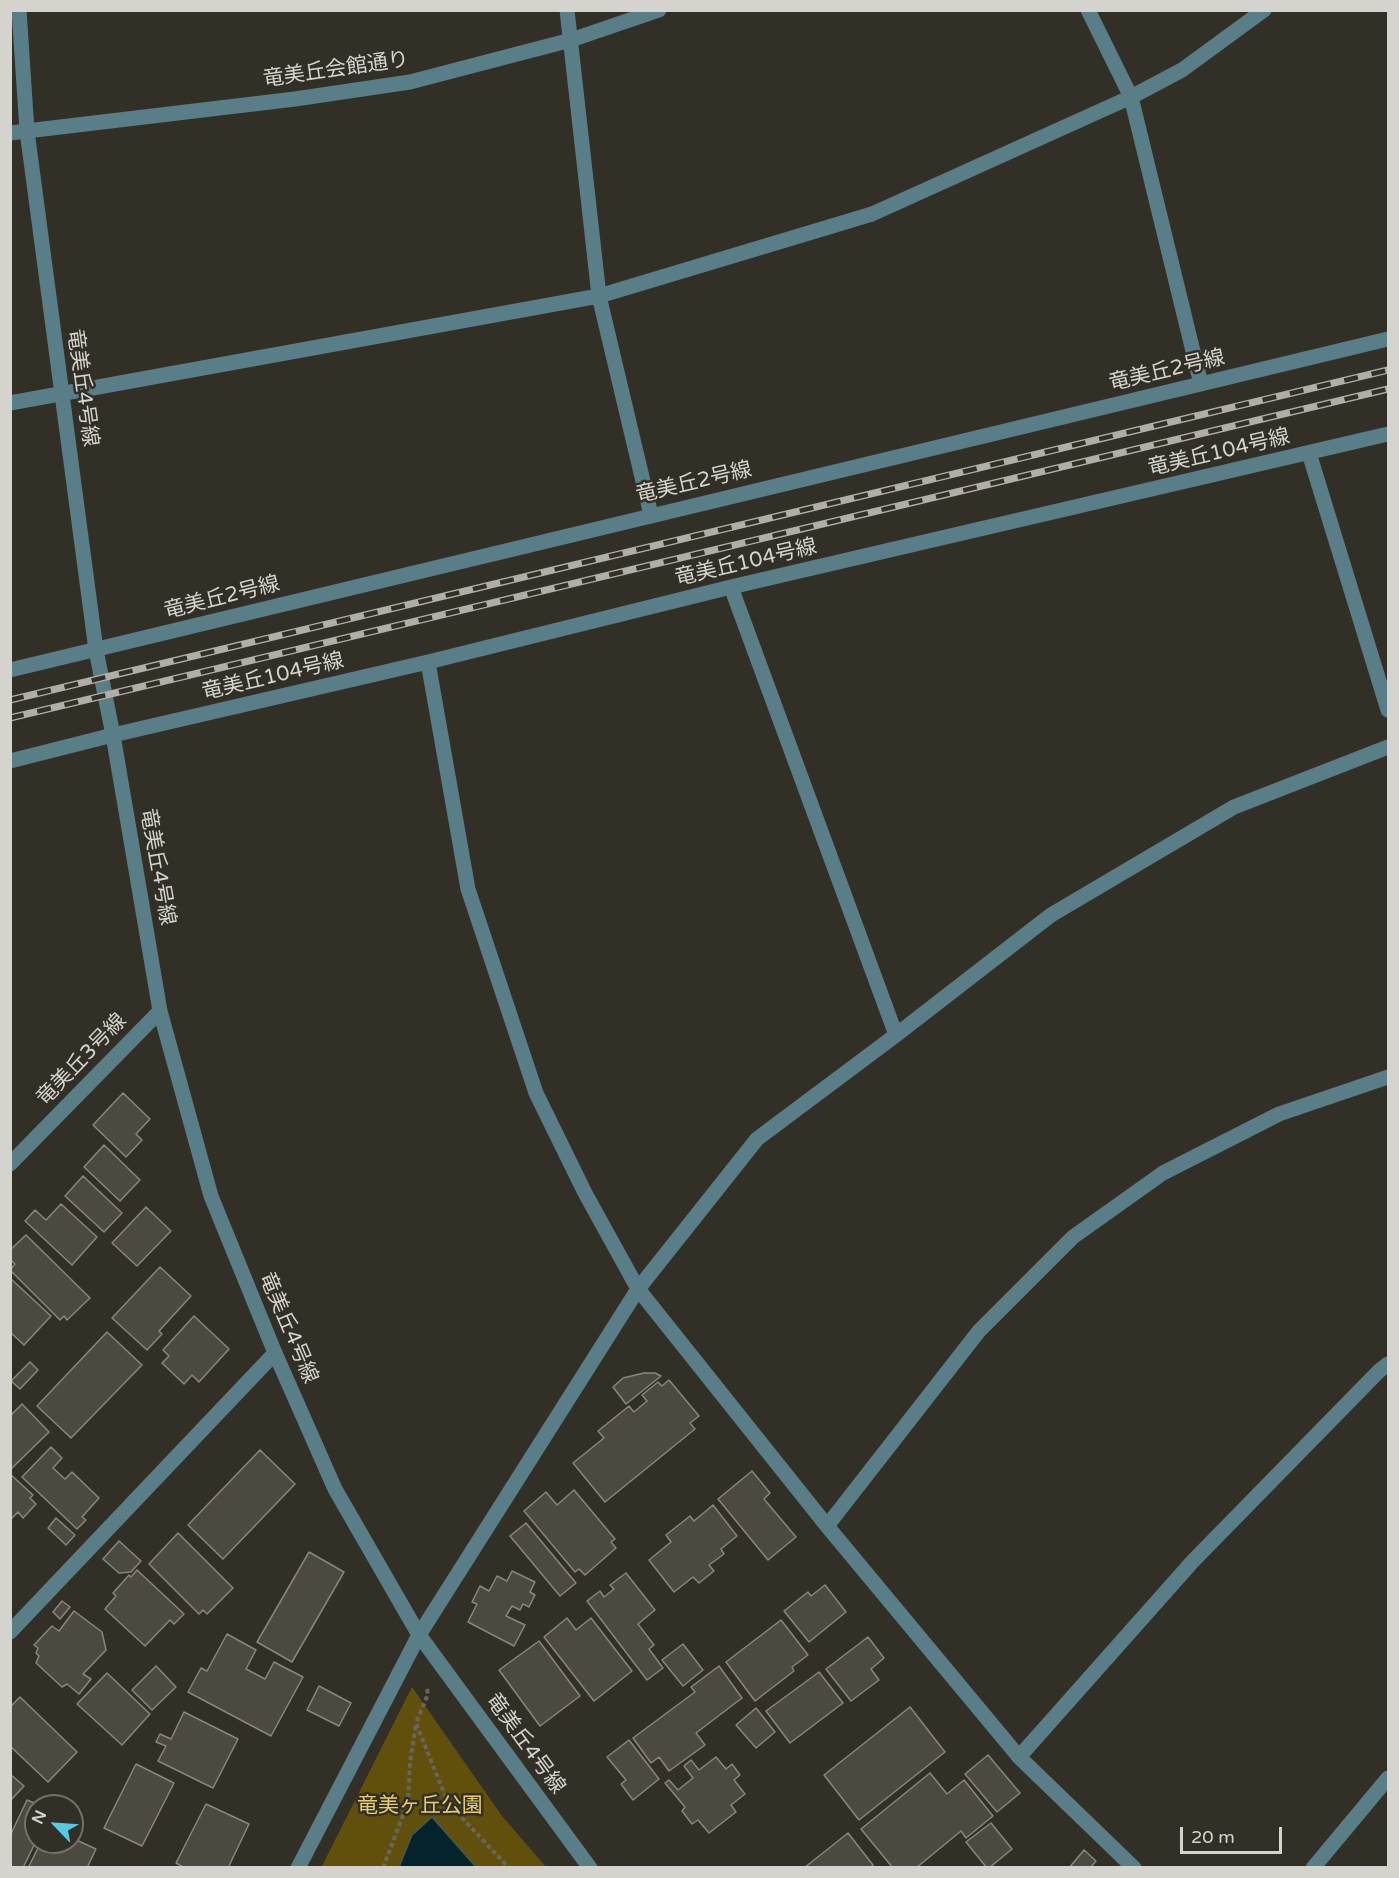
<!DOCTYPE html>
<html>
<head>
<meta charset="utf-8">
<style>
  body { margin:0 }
  #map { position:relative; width:1399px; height:1878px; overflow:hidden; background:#322f26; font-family:"Varela Round",sans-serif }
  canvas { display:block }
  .frame { position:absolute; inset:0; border:12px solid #d5d3cd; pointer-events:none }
  .north { position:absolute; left:24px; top:1794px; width:60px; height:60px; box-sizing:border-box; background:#322f26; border:2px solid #737169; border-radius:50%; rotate:295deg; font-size:16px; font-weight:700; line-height:24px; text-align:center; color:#d5d3cd }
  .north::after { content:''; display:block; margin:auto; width:21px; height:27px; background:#57c9e2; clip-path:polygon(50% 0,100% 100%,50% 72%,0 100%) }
  .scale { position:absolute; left:1180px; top:1827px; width:102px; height:27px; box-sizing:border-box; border:3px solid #d5d3cd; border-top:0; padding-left:8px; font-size:18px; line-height:21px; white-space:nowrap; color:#d5d3cd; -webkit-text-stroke:4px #322f26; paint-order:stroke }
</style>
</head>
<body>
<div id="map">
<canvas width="1399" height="1878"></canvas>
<div class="frame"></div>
<div class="north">N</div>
<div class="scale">20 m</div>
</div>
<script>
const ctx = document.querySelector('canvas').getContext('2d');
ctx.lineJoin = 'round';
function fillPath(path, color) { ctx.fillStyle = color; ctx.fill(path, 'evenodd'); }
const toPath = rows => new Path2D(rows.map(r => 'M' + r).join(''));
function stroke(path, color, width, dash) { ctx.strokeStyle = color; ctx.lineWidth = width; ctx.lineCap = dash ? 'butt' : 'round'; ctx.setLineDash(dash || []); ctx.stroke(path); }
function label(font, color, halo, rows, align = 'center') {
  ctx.font = font + ' "Varela Round","Noto Sans JP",sans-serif'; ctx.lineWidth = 5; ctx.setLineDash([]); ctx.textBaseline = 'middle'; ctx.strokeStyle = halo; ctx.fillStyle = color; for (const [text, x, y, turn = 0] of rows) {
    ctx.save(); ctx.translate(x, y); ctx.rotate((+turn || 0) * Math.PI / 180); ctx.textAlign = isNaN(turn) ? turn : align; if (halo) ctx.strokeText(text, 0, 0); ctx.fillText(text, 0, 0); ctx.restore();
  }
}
const green = toPath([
  [412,1687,502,1816,546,1867,321,1868]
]);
const water = toPath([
  [432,1817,476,1867,399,1867,412,1835,432,1817]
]);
const building = toPath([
  [123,1093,150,1119,136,1134,142,1140,126,1157,93,1125,123,1093],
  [104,1145,140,1180,120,1201,84,1167,104,1145],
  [83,1176,122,1213,104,1232,65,1196,83,1176],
  [61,1204,97,1237,72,1265,25,1221,35,1210,46,1220,61,1204],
  [146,1207,171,1231,137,1266,112,1243,146,1207],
  [26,1235,90,1298,67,1320,64,1316,60,1320,10,1270,15,1264,10,1259,10,1250,26,1235],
  [160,1267,191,1296,159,1331,162,1334,147,1350,112,1318,160,1267],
  [10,1278,51,1316,24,1345,10,1332,10,1278],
  [194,1316,229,1349,199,1382,192,1375,184,1384,162,1363,169,1356,163,1350,194,1316],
  [107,1332,142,1365,71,1438,37,1406,107,1332],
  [30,1362,38,1370,20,1389,11,1381,30,1362],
  [644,1373,655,1373,661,1376,626,1404,613,1387,623,1378,644,1373],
  [669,1380,699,1416,690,1423,695,1429,605,1502,573,1463,604,1438,598,1431,629,1406,634,1412,647,1401,642,1395,658,1382,662,1386,669,1380],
  [22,1404,49,1432,11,1469,10,1416,22,1404],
  [51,1447,62,1458,53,1468,65,1479,72,1472,99,1498,82,1517,86,1520,77,1529,22,1477,51,1447],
  [260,1450,295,1484,223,1559,188,1525,260,1450],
  [752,1471,770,1493,764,1499,796,1537,768,1560,718,1499,752,1471],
  [10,1474,33,1495,30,1498,36,1504,23,1518,18,1512,10,1520,10,1474],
  [574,1490,615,1539,611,1542,616,1548,585,1575,579,1569,575,1572,524,1511,546,1492,557,1505,574,1490],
  [713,1505,737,1536,721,1549,724,1554,709,1565,714,1571,699,1583,693,1577,674,1592,649,1560,671,1542,666,1535,690,1516,694,1521,713,1505],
  [56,1518,75,1535,66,1545,48,1528,56,1518],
  [526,1523,576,1583,560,1596,510,1536,526,1523],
  [178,1533,233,1588,207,1614,203,1610,199,1614,149,1564,178,1533],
  [119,1541,141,1561,131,1572,119,1573,103,1559,119,1541],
  [309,1552,344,1572,292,1662,257,1642,309,1552],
  [137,1570,184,1614,174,1624,170,1620,145,1646,105,1609,116,1596,113,1593,129,1575,131,1577,137,1570],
  [512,1571,535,1582,530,1592,535,1595,529,1607,523,1604,520,1610,512,1606,506,1616,525,1625,514,1646,468,1622,477,1604,472,1602,480,1586,489,1591,497,1576,507,1581,512,1571],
  [626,1573,655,1610,638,1624,654,1645,649,1649,663,1668,647,1680,587,1601,600,1591,604,1597,614,1589,610,1585,626,1573],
  [825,1585,846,1612,809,1642,784,1611,808,1592,811,1596,825,1585],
  [62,1601,70,1607,60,1619,53,1612,62,1601],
  [74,1611,102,1632,106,1650,83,1674,91,1679,79,1694,67,1684,62,1687,36,1663,39,1656,36,1653,38,1648,34,1645,52,1626,59,1631,74,1611],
  [567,1618,576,1630,591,1618,632,1671,594,1701,544,1637,567,1618],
  [781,1620,808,1655,792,1667,794,1671,755,1701,726,1662,781,1620],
  [227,1634,256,1650,246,1669,265,1679,274,1662,303,1677,271,1736,188,1692,201,1668,207,1671,227,1634],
  [868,1637,884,1658,871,1669,879,1680,851,1701,826,1669,868,1637],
  [539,1641,580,1696,540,1726,499,1670,539,1641],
  [683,1644,703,1670,683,1686,662,1660,683,1644],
  [156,1666,176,1687,152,1710,132,1690,156,1666],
  [719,1666,742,1698,696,1733,705,1745,669,1771,659,1757,651,1763,633,1738,695,1692,691,1687,719,1666],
  [819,1672,843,1703,790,1743,766,1711,819,1672],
  [107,1673,150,1714,122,1745,77,1704,107,1673],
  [319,1686,351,1703,339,1726,307,1710,319,1686],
  [20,1697,77,1752,48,1782,10,1746,10,1707,20,1697],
  [910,1707,945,1752,859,1820,824,1775,910,1707],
  [756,1708,775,1732,756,1748,736,1725,756,1708],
  [184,1712,238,1739,213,1788,158,1761,166,1746,156,1742,160,1734,171,1739,184,1712],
  [629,1740,659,1779,633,1800,621,1784,626,1780,607,1757,629,1740],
  [988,1755,1020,1793,997,1812,965,1774,988,1755],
  [716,1757,726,1769,732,1764,740,1775,734,1780,745,1794,731,1805,736,1812,709,1833,698,1820,692,1824,682,1811,685,1807,665,1783,669,1780,678,1790,693,1778,684,1766,691,1760,699,1770,716,1757],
  [136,1764,174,1783,142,1846,104,1828,136,1764],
  [930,1773,947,1794,964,1780,993,1816,966,1838,961,1831,916,1868,893,1868,861,1829,930,1773],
  [10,1774,24,1786,10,1801,10,1774],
  [27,1800,41,1806,36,1806,36,1841,23,1868,10,1868,10,1836,27,1800],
  [206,1804,249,1824,228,1868,185,1868,176,1863,206,1804],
  [991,1823,1012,1849,989,1868,987,1868,966,1842,991,1823],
  [848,1833,873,1865,870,1868,804,1868,848,1833],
  [72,1838,96,1849,87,1868,28,1868,41,1842,72,1842,72,1838],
  [1084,1850,1096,1861,1090,1868,1069,1868,1084,1850]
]);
const path = toPath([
  [427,1689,428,1694,416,1723,448,1803,509,1868],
  [383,1868,408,1802,410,1762,416,1724]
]);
const minor = toPath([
  [19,10,27,131,96,650,113,735,160,1011,211,1196,275,1353,335,1489,419,1635,590,1868],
  [567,10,599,296,651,515],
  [1088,10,1131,97,1201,384],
  [10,133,295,99,410,82,571,40,659,10],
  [10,403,599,296,872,214,1131,97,1182,70,1264,10],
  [1309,453,1388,710],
  [731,587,896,1035],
  [428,662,468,889,536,1093,585,1193,638,1289,827,1526,1019,1757,1134,1868],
  [10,670,1388,339],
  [10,761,113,735,428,662,731,587,1388,434],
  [10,1164,160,1011],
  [827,1526,979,1331,1073,1237,1163,1173,1279,1114,1388,1077],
  [10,1632,275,1353],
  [1019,1757,1193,1561,1379,1371,1388,1364],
  [298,1868,419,1635,638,1289,757,1139,896,1035,1051,915,1234,807,1388,747],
  [1313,1868,1388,1778]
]);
const rail = toPath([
  [10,700,1388,370],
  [10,718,1388,389]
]);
const streetNames = [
  ["竜美丘会館通り",336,70,-8],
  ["竜美丘2号線",1167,371,-13],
  ["竜美丘4号線",82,388,82],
  ["竜美丘104号線",1219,453,-13],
  ["竜美丘2号線",694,483,-13],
  ["竜美丘104号線",746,563,-13],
  ["竜美丘2号線",222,598,-14],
  ["竜美丘104号線",273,677,-13],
  ["竜美丘4号線",157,867,80],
  ["竜美丘3号線",82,1060,-46],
  ["竜美丘4号線",288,1328,67],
  ["竜美丘4号線",525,1744,54]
];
const parkNames = [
  ["竜美ヶ丘公園",420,1806]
];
fillPath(green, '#61500b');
fillPath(water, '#04232a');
stroke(water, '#43585b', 1.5);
fillPath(building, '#4c4940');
stroke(building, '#89867b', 1.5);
stroke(path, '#69665e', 4, [4.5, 3]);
stroke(minor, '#5a7e87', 15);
stroke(rail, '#b1aea8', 7);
stroke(rail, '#322f26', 4.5, [14]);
label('21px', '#d5d3cd', '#322f26', streetNames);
label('21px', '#eacd68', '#322f26', parkNames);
</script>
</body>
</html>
